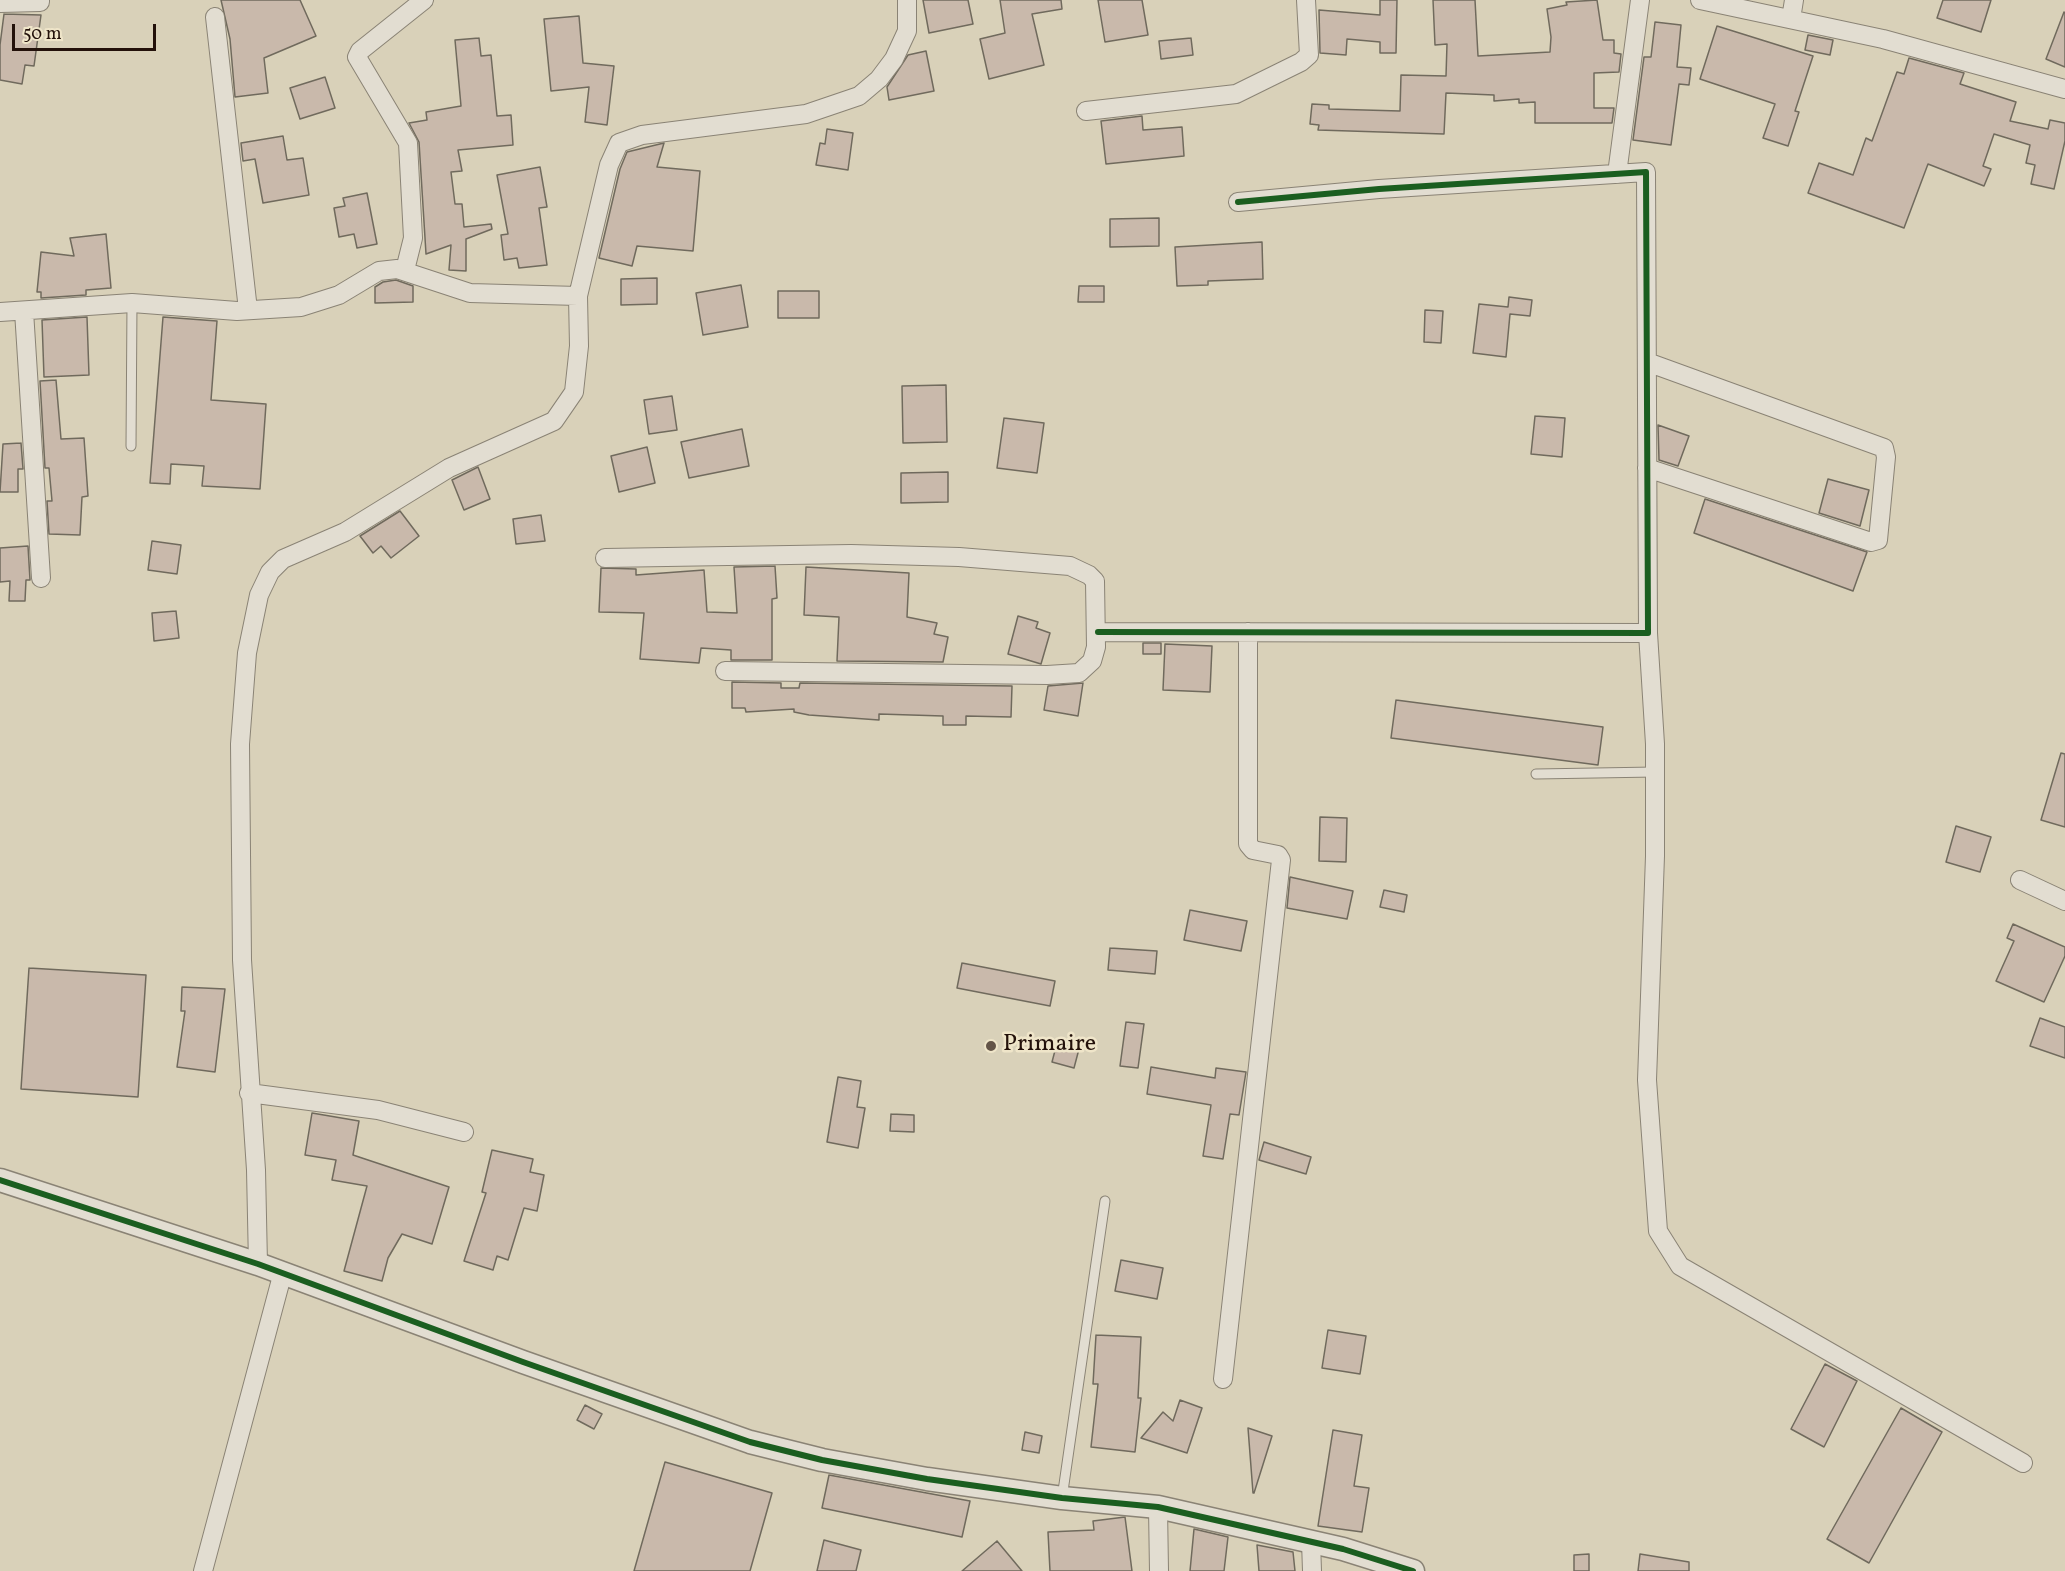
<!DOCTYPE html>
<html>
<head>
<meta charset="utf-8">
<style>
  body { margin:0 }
  #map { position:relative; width:2065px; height:1571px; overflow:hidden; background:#d9d1b9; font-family:Vollkorn,serif }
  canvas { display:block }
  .scale { position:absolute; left:12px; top:24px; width:144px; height:27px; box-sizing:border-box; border:3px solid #23110a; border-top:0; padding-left:8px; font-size:18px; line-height:21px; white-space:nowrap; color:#23110a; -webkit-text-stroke:4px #efe5c9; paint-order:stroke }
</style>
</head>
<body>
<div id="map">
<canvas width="2065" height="1571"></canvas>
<div class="scale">50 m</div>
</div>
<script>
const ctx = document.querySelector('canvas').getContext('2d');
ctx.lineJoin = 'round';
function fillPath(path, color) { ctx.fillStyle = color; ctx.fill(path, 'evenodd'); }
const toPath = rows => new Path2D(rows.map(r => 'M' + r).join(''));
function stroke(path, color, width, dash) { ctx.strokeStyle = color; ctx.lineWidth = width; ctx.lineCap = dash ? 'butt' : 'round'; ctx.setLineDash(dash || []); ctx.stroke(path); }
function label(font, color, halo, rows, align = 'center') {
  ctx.font = font + ' Vollkorn,serif'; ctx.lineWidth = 5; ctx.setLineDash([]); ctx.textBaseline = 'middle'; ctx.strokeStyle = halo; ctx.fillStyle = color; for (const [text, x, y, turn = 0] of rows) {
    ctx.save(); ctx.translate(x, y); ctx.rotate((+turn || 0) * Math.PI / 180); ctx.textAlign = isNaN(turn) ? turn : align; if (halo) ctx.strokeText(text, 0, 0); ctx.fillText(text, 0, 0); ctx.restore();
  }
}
const building = toPath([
  [221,0,300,0,316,36,264,58,268,93,235,97,230,39,221,0],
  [923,0,968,0,973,24,929,33,923,0],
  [1000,0,1061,0,1062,9,1032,14,1044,65,989,79,980,39,1005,33,1000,0],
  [1098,0,1142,0,1148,35,1105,42,1098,0],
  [1380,0,1397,0,1396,53,1380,53,1380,42,1347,39,1346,55,1320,53,1319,10,1380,15,1380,0],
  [1433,0,1475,0,1478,56,1550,52,1551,37,1547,9,1567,5,1566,2,1597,0,1603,40,1614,40,1614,53,1621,54,1619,72,1594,73,1594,108,1614,108,1612,123,1535,123,1535,102,1519,103,1519,99,1494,101,1494,95,1446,93,1444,134,1318,130,1319,125,1310,124,1312,104,1329,105,1329,109,1400,111,1401,75,1446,76,1447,44,1435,45,1433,0],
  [1943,0,1991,0,1981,32,1937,18,1943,0],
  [2064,12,2065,13,2065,67,2046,59,2064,12],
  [4,14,41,15,34,66,25,65,22,84,0,80,0,45,4,14],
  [579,16,583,63,614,66,607,125,585,122,589,87,551,91,544,19,579,16],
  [1655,22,1681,25,1677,67,1691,68,1689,85,1679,84,1671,145,1633,140,1644,57,1651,57,1655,22],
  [1717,26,1813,56,1795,111,1799,112,1788,146,1763,138,1775,104,1700,79,1717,26],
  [1808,35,1833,40,1830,55,1805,50,1808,35],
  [479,38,481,56,491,55,497,116,511,115,513,145,458,150,462,171,451,172,455,204,462,204,464,227,491,224,492,229,466,239,466,271,449,270,451,245,426,254,419,142,409,123,427,120,426,112,461,106,455,40,479,38],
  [1191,38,1193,55,1161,59,1159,41,1191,38],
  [926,51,934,91,889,100,887,87,908,55,926,51],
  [1909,58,1964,73,1960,84,2016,102,2010,121,2048,129,2050,120,2065,123,2065,141,2054,189,2031,184,2035,165,2026,163,2030,145,1994,134,1983,166,1991,169,1984,186,1928,164,1904,228,1808,193,1819,163,1853,175,1866,138,1872,141,1897,72,1904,74,1909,58],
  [325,77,335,108,300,119,290,88,325,77],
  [1142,116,1143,130,1182,127,1184,156,1106,164,1101,121,1142,116],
  [827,129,853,133,848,170,816,165,820,143,825,144,827,129],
  [283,136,287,160,303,158,309,195,263,203,255,159,243,161,241,143,283,136],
  [664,143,657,167,700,171,693,251,637,246,632,266,599,258,620,169,627,152,664,143],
  [540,167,547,207,539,208,547,265,519,268,517,258,504,260,501,235,508,234,497,175,540,167],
  [367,193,377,244,357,248,354,234,339,237,334,208,345,206,343,198,367,193],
  [1159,218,1159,246,1110,247,1110,219,1159,218],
  [106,234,111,288,86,290,86,295,41,298,41,292,37,292,41,252,74,256,70,238,106,234],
  [1262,242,1263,279,1208,281,1208,285,1177,286,1175,247,1262,242],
  [657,278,657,304,621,305,621,279,657,278],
  [396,280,413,286,413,302,375,303,375,287,383,282,396,280],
  [741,285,748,327,703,335,696,293,741,285],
  [1079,286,1104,286,1104,302,1078,302,1079,286],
  [778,291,819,291,819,318,778,318,778,291],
  [1509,297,1532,300,1530,316,1510,314,1506,357,1473,353,1479,304,1508,307,1509,297],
  [1425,310,1443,311,1441,343,1424,342,1425,310],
  [87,317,89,375,44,377,42,320,87,317],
  [163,317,217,321,211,400,266,404,260,489,202,486,204,466,171,464,170,484,150,483,163,317],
  [56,380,61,439,84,438,88,496,82,497,80,535,49,534,47,501,52,501,49,468,45,468,40,381,56,380],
  [946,385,947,442,903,443,902,386,946,385],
  [672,396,677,430,649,434,644,400,672,396],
  [1535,416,1565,418,1562,457,1531,454,1535,416],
  [1004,418,1044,423,1037,473,997,468,1004,418],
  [1658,425,1689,436,1678,466,1659,460,1658,425],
  [742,429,749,466,689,478,681,442,742,429],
  [21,443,23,469,18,469,18,492,0,492,3,444,21,443],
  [647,447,655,483,619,492,611,456,647,447],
  [478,467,490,499,464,510,452,480,478,467],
  [948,472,948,502,901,503,901,473,948,472],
  [1828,479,1869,490,1860,526,1819,513,1828,479],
  [1705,499,1867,552,1853,591,1694,533,1705,499],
  [400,511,419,536,391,558,381,546,373,553,360,536,400,511],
  [541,515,545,541,516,544,513,519,541,515],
  [152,541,181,545,177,574,148,570,152,541],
  [28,546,30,580,26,580,25,601,9,601,10,581,0,582,0,548,28,546],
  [775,566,777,598,772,599,772,660,731,660,731,650,701,648,699,663,640,659,644,613,599,612,601,568,636,569,636,575,704,570,707,612,737,613,734,567,775,566],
  [806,567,909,573,907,617,937,623,934,634,948,637,943,662,837,661,839,617,804,615,806,567],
  [176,611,179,638,154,641,152,613,176,611],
  [1018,616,1038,622,1036,628,1050,633,1041,664,1008,654,1018,616],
  [1143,643,1161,643,1161,654,1143,654,1143,643],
  [1165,644,1212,646,1210,692,1163,690,1165,644],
  [732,682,781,683,781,688,799,688,800,683,1012,686,1011,717,966,716,966,725,943,725,943,716,879,714,879,720,809,715,794,712,794,709,746,712,745,708,732,708,732,682],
  [1083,683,1078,716,1044,710,1048,686,1083,683],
  [1396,700,1603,727,1598,765,1391,738,1396,700],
  [2061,753,2065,754,2065,827,2041,820,2061,753],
  [1320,817,1347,818,1346,862,1319,861,1320,817],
  [1956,826,1991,837,1980,872,1946,862,1956,826],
  [1290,877,1353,891,1347,919,1287,908,1290,877],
  [1384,890,1407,895,1404,912,1380,907,1384,890],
  [1190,910,1247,921,1241,951,1184,940,1190,910],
  [2013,924,2065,947,2065,956,2044,1002,1996,981,2014,941,2007,938,2013,924],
  [1110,948,1157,951,1155,974,1108,970,1110,948],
  [962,963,1055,981,1050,1006,957,988,962,963],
  [29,968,146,975,138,1097,21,1089,29,968],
  [182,987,225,989,215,1072,177,1067,185,1011,181,1011,182,987],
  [2040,1018,2065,1027,2065,1058,2030,1046,2040,1018],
  [1126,1022,1144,1024,1138,1068,1120,1066,1126,1022],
  [1057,1043,1079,1049,1074,1068,1052,1062,1057,1043],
  [1151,1067,1215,1078,1216,1068,1246,1072,1239,1115,1230,1114,1223,1159,1203,1156,1211,1105,1147,1094,1151,1067],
  [838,1077,861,1081,857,1107,865,1108,858,1148,827,1142,838,1077],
  [312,1113,359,1121,353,1155,449,1187,432,1244,402,1234,388,1258,382,1281,344,1271,367,1186,332,1180,336,1160,305,1155,312,1113],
  [891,1114,914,1115,914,1132,890,1131,891,1114],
  [1264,1142,1311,1157,1306,1174,1259,1160,1264,1142],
  [492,1150,533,1159,530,1172,544,1175,537,1211,524,1208,508,1260,497,1256,493,1270,464,1261,486,1193,482,1192,492,1150],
  [1121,1260,1163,1268,1157,1299,1115,1291,1121,1260],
  [1328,1330,1366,1336,1360,1374,1322,1368,1328,1330],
  [1096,1335,1141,1337,1138,1398,1141,1398,1135,1452,1091,1447,1098,1384,1093,1384,1096,1335],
  [1825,1364,1857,1381,1824,1447,1791,1429,1825,1364],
  [1180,1400,1202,1408,1187,1453,1141,1438,1163,1412,1173,1421,1180,1400],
  [585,1405,602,1414,594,1429,577,1420,585,1405],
  [1901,1408,1942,1432,1869,1563,1827,1539,1901,1408],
  [1248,1428,1272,1436,1254,1493,1253,1493,1248,1428],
  [1333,1430,1362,1435,1354,1486,1369,1488,1362,1532,1318,1526,1333,1430],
  [1025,1432,1042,1436,1039,1453,1022,1450,1025,1432],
  [665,1462,772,1493,750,1571,634,1571,665,1462],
  [829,1475,970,1501,962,1537,822,1508,829,1475],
  [1125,1517,1132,1571,1050,1571,1048,1532,1094,1530,1093,1521,1125,1517],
  [1194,1529,1228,1537,1224,1571,1190,1571,1194,1529],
  [824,1540,861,1550,856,1571,817,1571,824,1540],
  [997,1541,1022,1571,962,1571,997,1541],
  [1257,1545,1293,1552,1295,1571,1259,1571,1257,1545],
  [1589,1554,1589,1571,1574,1571,1574,1555,1589,1554],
  [1640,1554,1689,1562,1689,1571,1638,1571,1640,1554]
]);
const service = toPath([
  [131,446,132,303],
  [1536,774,1655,772],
  [1062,1498,1105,1201]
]);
const minor = toPath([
  [1700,0,1883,39,2065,89],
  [0,3,40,2,40,0],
  [215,17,248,310],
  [1791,19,1794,0],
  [1086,111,1236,94,1301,62,1309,55,1306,0],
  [1617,174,1640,0],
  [405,270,413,238,408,143,357,57,360,51,424,0],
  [24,311,41,578],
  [0,312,132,303,237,311,301,307,339,295,379,271,397,269,470,293,578,296,609,165,619,143,642,135,806,114,859,96,879,79,894,59,907,31,907,0],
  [1647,362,1884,448,1886,457,1878,540,1871,542,1647,468],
  [605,558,851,554,959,557,1070,566,1089,575,1095,581,1096,647,1092,661,1079,673,1047,675,725,671],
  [1098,632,1648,633,1646,172,1379,189,1238,202],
  [1648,633,1655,744,1655,856,1647,1080,1658,1231,1680,1266,2023,1463],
  [2020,880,2065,901],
  [249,1093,378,1110,464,1132],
  [258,1264,256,1170,242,960,240,744,247,653,259,595,270,572,283,559,345,532,449,468,554,421,574,392,579,346,578,296],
  [1223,1379,1281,860,1278,855,1253,850,1248,844,1248,632],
  [1158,1507,1159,1571],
  [1311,1541,1312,1571],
  [203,1571,283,1272]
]);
const tertiary = toPath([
  [0,1180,258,1264,523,1362,750,1442,822,1460,927,1479,1062,1498,1158,1507,1343,1549,1413,1571]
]);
const cycleway = toPath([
  [1098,632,1648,633,1646,172,1379,189,1238,202],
  [0,1180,258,1264,523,1362,750,1442,822,1460,927,1479,1062,1498,1158,1507,1343,1549,1413,1571]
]);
const markers = [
  [991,1046,6,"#635447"]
];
const poiNames = [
  ["Primaire",1003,1046]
];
fillPath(building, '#c9b9ab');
stroke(building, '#706a5d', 1.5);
stroke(service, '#8a8375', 11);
stroke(minor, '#8a8375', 20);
stroke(tertiary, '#8a8375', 25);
stroke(service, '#e2ddd1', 9);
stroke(minor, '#e2ddd1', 18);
stroke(tertiary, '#e2ddd1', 22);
stroke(cycleway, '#1b5e20', 6);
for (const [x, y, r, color] of markers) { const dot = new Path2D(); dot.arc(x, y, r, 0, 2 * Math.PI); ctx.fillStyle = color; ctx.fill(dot); stroke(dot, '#efe5c9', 2); }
label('24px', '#23110a', '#efe5c9', poiNames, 'left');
</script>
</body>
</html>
